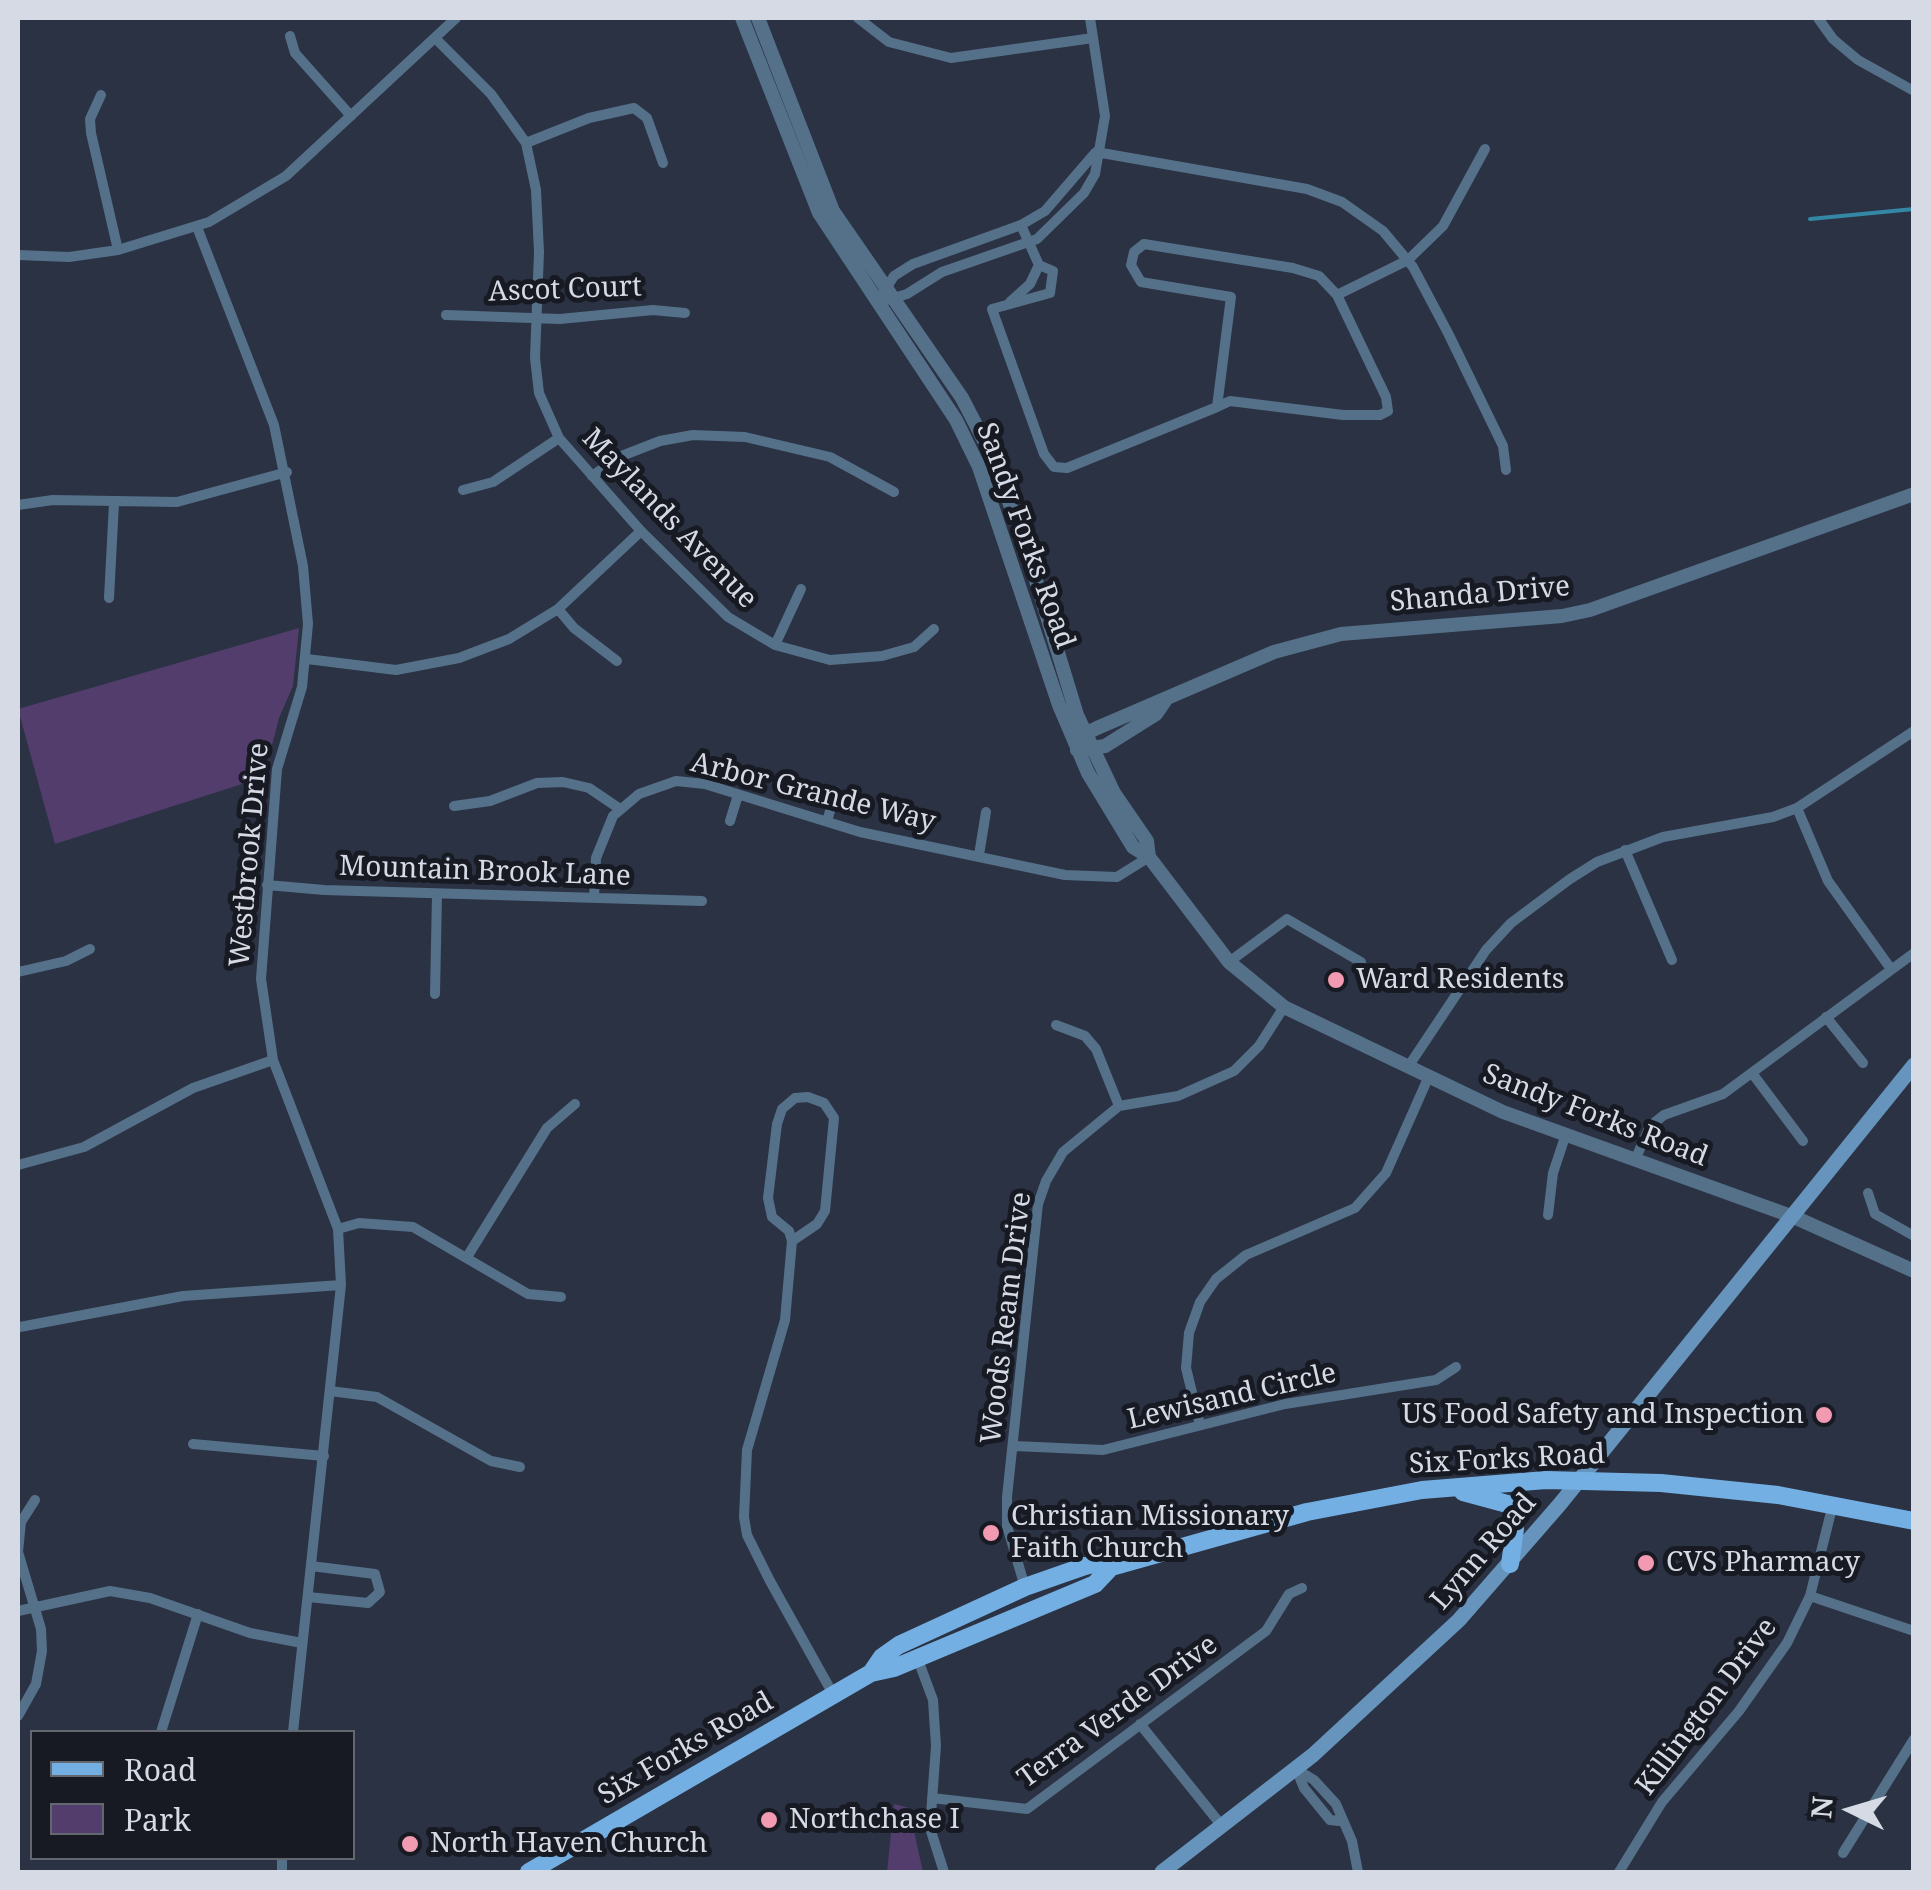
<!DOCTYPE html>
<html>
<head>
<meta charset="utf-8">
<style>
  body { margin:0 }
  #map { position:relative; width:1931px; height:1890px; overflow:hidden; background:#2b3243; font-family:"Noto Serif",serif }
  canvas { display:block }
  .frame { position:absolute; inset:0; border:20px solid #d5dae5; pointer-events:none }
  .legend { position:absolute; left:30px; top:1730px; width:325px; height:130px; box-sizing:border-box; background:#171a22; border:2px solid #636770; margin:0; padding:12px 18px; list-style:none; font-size:30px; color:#d5dae5 }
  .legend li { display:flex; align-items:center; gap:20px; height:50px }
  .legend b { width:50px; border:2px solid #636770 }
  .north { position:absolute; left:1801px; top:1760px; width:100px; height:100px; -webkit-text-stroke:8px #171a22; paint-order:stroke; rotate:275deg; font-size:28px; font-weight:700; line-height:40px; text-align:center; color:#d5dae5 }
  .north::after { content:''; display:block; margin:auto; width:35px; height:45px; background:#d5dae5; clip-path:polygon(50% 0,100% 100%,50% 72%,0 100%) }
</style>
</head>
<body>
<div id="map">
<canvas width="1931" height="1890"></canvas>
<div class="frame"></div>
<ul class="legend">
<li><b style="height:12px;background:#73afe2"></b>Road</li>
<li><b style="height:28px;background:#523d6d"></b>Park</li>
</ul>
<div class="north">N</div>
</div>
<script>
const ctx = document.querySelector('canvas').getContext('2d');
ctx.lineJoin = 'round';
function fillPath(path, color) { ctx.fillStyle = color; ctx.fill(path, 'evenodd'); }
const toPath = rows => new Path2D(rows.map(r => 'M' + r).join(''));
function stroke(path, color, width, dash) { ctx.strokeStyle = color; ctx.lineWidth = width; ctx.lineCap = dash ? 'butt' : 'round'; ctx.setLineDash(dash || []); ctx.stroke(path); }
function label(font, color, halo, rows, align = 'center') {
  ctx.font = font + ' "Noto Serif",serif'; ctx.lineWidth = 10; ctx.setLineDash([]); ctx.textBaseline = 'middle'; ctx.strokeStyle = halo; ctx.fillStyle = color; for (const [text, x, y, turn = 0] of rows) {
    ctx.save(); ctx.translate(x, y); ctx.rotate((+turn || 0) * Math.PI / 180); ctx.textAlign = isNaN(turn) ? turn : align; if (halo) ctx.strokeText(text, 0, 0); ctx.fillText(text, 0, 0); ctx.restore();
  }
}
const green = toPath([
  [299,628,293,686,279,718,264,777,55,844,18,709],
  [894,1804,909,1808,923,1872,887,1872]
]);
const stream = toPath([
  [1810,219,1914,209]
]);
const minor = toPath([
  [858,18,889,42,951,58,1093,38],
  [1818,18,1833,39,1858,60,1914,91],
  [290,36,295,53,351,116],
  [435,38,491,94,526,143,536,190,539,252,535,358,539,393,559,438,641,531,728,617,775,645,830,660,882,656,914,647,934,629],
  [101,95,90,119,91,133,118,250],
  [526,143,589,118,634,108,647,118,663,163],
  [1096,152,1307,189,1342,202,1383,231,1413,267,1448,333,1503,446,1506,470],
  [1021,225,1039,265,1053,271,1050,293,992,309,1044,454,1054,467,1067,468,1217,407,1231,297,1141,282,1131,265,1134,252,1144,244,1293,268,1319,276,1337,295,1408,260,1443,226,1485,149],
  [197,227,274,425,303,566,308,624,302,687,277,769,261,979,273,1060,338,1229,341,1285,293,1732],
  [18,255,69,257,118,250,209,222,286,176,456,18],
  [883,293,894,276,913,264,1021,225,1045,211,1095,153],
  [887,300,907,294,942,272,1037,239,1084,193,1095,174,1105,116,1090,18],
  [1010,302,1030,284,1039,265],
  [446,315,560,319,653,310,685,313],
  [1217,407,1230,401,1343,415,1380,415,1388,411,1386,397,1337,295],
  [592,476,619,457,660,441,693,435,745,437,830,457,894,492],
  [463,490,493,482,559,438],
  [18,505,53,500,177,502,287,472],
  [109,598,114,503],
  [558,609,574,628,617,661],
  [775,645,801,589],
  [307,659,396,670,459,658,509,639,558,609,641,531],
  [454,806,490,801,537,783,563,782,589,788,620,809],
  [1797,808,1828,881,1891,969],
  [730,821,738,795],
  [827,821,836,791],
  [1625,850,1672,960],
  [979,855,986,812],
  [267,885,324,890,702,901],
  [594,898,596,858,613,816,639,794,676,781,705,784,860,832,1065,875,1117,877,1149,857],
  [1229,962,1287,919,1361,962],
  [18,972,66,961,90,949],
  [435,994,437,894],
  [1826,1017,1863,1063],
  [1056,1025,1085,1036,1096,1049,1119,1106],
  [1408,1067,1486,950,1511,923,1570,879,1597,862,1663,837,1773,817,1797,808,1914,731],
  [1752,1073,1803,1141],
  [1635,1160,1650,1126,1664,1115,1723,1094,1914,953],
  [18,1165,84,1147,193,1088,273,1060],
  [1868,1193,1875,1214,1914,1236],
  [1548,1215,1553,1173,1565,1137],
  [338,1229,359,1223,413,1227,528,1294,561,1297],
  [792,1241,817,1224,825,1211,834,1118,824,1103,808,1097,795,1098,782,1109,777,1124,768,1198,772,1217,789,1231,792,1241,785,1320,747,1450,744,1517,747,1535,770,1581,833,1694],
  [467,1257,547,1128,575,1104],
  [20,1327,183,1296,341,1285],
  [330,1391,377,1397,491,1461,520,1467],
  [1200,1425,1186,1368,1189,1333,1200,1302,1216,1279,1246,1255,1355,1208,1386,1173,1429,1076],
  [193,1444,324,1456],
  [1015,1446,1103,1450,1285,1404,1436,1380,1456,1367],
  [1025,1587,1007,1526,1007,1497,1038,1204,1046,1181,1063,1152,1119,1106,1178,1096,1234,1071,1259,1046,1284,1007],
  [1810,1596,1914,1631],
  [308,1597,368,1603,380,1592,375,1574,311,1566],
  [18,1611,110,1591,150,1598,250,1633,302,1643],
  [917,1657,933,1700,936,1746,930,1828,944,1872],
  [18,1716,36,1684,42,1651,41,1629,18,1552,21,1522,35,1500],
  [1140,1724,1222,1826],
  [161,1732,198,1614],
  [1296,1769,1314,1780,1336,1804,1352,1841,1358,1872],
  [1297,1771,1304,1788,1330,1820,1339,1821],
  [932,1798,1027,1809,1266,1631,1289,1594,1302,1588],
  [1843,1853,1914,1739],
  [282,1858,282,1872],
  [1619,1872,1662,1802,1739,1711,1787,1643,1810,1596,1833,1504]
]);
const tertiary = toPath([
  [742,18,819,213,956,420,979,467,1059,705,1088,773,1133,847,1149,857,1229,962,1284,1007,1503,1112,1794,1217,1914,1271],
  [758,18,833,211,962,398,991,454,1025,544,1077,715,1114,793,1147,841,1149,857],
  [1165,701,1156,714,1105,746,1077,750,1085,734,1097,728,1274,652,1341,634,1562,616,1590,610,1914,494]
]);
const secondary = toPath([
  [1162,1872,1313,1755,1459,1620,1560,1504,1914,1065]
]);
const primary = toPath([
  [1463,1492,1511,1505,1515,1529,1510,1564],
  [871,1673,882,1657,899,1645,1025,1587,1085,1566,1097,1563,1111,1567,1307,1512,1422,1490,1546,1480,1661,1483,1778,1495,1914,1521],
  [529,1872,871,1673,894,1668,1095,1584,1111,1567]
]);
const markers = [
  [1336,980,10,"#f19ab2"],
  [1824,1415,10,"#f19ab2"],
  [991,1533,10,"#f19ab2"],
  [1646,1563,10,"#f19ab2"],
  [769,1820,10,"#f19ab2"],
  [410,1844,10,"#f19ab2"]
];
const streetNames = [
  ["Ascot Court",565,290,-2],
  ["Maylands Avenue",669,519,46],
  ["Sandy Forks Road",1025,536,70],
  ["Shanda Drive",1480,595,-5],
  ["Arbor Grande Way",813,793,14],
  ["Westbrook Drive",250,855,-85],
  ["Mountain Brook Lane",485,872,2],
  ["Sandy Forks Road",1595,1116,21],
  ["Woods Ream Drive",1007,1318,-83],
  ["Lewisand Circle",1232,1397,-13],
  ["Six Forks Road",1507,1460,-3],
  ["Lynn Road",1484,1552,-49],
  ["Killington Drive",1707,1707,-53],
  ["Terra Verde Drive",1118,1712,-36],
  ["Six Forks Road",686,1749,-30]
];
const poiNames = [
  ["Ward Residents",1356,980],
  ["US Food Safety and Inspection",1804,1415,"right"],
  ["Christian Missionary",1011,1517],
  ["Faith Church",1011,1549],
  ["CVS Pharmacy",1666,1563],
  ["Northchase I",789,1820],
  ["North Haven Church",430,1844]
];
fillPath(green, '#523d6d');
stroke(stream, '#3488a6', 4);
stroke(minor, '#55718a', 10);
stroke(tertiary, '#55718a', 14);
stroke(secondary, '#6694bc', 15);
stroke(primary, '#73afe2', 18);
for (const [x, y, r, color] of markers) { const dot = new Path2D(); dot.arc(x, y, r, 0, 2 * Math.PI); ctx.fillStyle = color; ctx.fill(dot); stroke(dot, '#171a22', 4); }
label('28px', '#d5dae5', '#171a22', streetNames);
label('28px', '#d5dae5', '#171a22', poiNames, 'left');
</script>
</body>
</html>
